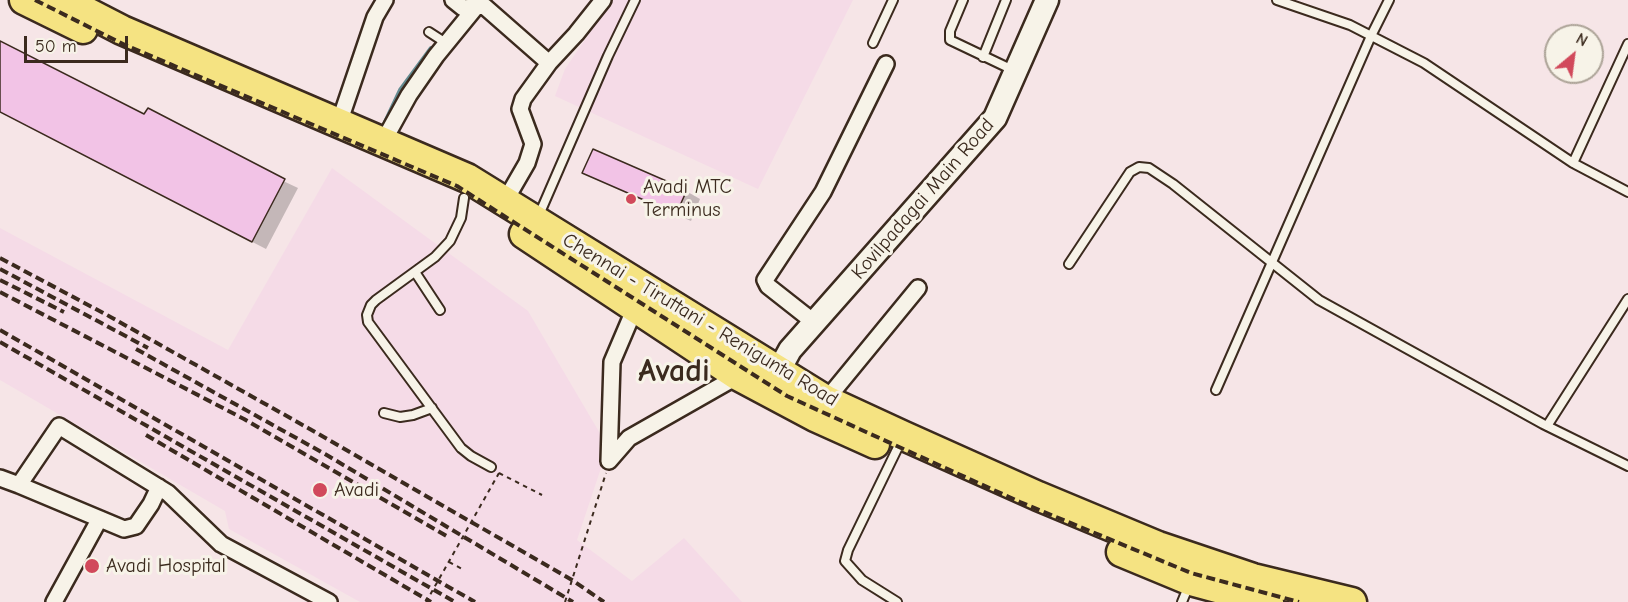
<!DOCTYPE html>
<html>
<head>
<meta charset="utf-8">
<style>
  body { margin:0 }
  #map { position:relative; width:1628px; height:602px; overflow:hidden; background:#f6e5e7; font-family:"Comic Neue",sans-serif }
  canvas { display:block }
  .north { position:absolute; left:1544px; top:24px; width:60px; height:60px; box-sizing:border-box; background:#f7f3e8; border:2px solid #aca397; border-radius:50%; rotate:29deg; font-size:16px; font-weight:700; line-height:24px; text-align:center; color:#3b2a1e }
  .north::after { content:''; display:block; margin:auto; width:21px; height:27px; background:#d1495b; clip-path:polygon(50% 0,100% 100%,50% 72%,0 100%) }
  .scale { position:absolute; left:24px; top:36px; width:104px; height:27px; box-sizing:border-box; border:3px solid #3b2a1e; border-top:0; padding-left:8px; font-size:18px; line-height:21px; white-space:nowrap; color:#3b2a1e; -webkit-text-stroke:4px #f7f3e8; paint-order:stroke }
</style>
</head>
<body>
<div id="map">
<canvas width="1628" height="602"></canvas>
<div class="north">N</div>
<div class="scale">50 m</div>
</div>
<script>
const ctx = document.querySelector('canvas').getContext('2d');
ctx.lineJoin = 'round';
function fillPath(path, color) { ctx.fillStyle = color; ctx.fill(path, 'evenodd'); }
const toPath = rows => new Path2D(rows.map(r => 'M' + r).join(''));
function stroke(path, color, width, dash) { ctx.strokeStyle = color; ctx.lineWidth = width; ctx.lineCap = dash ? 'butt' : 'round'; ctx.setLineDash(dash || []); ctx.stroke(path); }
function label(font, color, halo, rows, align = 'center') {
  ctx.font = font + ' "Comic Neue",sans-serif'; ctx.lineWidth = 6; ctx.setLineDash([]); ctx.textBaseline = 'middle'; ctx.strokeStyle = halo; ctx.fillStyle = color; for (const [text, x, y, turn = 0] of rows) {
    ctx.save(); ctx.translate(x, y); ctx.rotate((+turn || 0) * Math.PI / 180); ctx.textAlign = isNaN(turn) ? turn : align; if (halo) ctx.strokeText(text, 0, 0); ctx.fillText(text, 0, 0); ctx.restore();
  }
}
const built = toPath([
  [612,0,853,0,758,189,555,96,565,69],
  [332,168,528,311,608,447,577,540,632,581,684,538,742,602,360,602,229,529,225,511,0,380,0,228,228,350]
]);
const shadow = toPath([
  [0,43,145,116,298,188,266,249,0,112],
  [584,172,686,191,700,199,691,221,598,180]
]);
const stream = toPath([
  [384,124,400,90,431,48]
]);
const building = toPath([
  [0,41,144,114,148,108,285,179,252,242,0,112,0,41],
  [593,149,687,190,676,214,582,173,593,149]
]);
const path = toPath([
  [499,473,542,495],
  [449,562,464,570],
  [565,602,606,473]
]);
const lane = toPath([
  [963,0,950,31,950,40,1015,71],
  [1277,0,1350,25,1424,63,1573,163],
  [429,32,446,43],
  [873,43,893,0],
  [1628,44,1573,163,1628,192],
  [983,57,1006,0],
  [464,198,461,218,450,241,435,257,376,300,371,305,367,315,368,322,461,448,471,456,491,467],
  [539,215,608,56,635,0],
  [1069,264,1130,172,1139,167,1149,168,1173,184,1319,300,1543,424,1628,466],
  [415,272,440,310],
  [1216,390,1371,36,1389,0],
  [384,413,400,417,413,415,432,408],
  [1547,426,1628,299],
  [897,602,862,580,845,561,848,550,901,441],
  [1182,602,1189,585]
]);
const street = toPath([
  [453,0,463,8,484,6,549,63,576,34,603,0],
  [339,123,375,17,385,0],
  [383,142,409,95,436,56,476,7,476,3],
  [505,201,527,163,533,144,520,109,523,99,549,63],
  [815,323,768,286,765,280,823,192,886,64],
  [826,400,918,288],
  [609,461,612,362,635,308],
  [609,461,629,438,738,376],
  [0,478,19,485,59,426,168,493,221,544,329,602],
  [19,485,124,529,136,526,151,504,159,487],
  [54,602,99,520]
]);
const secondary = toPath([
  [771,385,790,350,995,118,1047,0]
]);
const highway = toPath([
  [24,0,83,29],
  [64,0,122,30,467,178,826,400,904,436,1038,496,1158,546,1253,578,1352,602],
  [524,234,738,376,815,417,875,444],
  [1121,552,1191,581,1269,602]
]);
const rail = toPath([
  [35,0,125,45,457,186,787,396,1020,502,1191,573,1299,602],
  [0,258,107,315,308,428,572,580,604,602],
  [0,269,148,348],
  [0,280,64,312],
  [0,292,244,419,450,538],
  [0,330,475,602],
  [0,342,455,602],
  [136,349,325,454,573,602],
  [146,435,431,602]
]);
const pathBridge = toPath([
  [426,602,499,473]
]);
const markers = [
  [631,199,6,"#d1495b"],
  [320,490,8,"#d1495b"],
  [92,566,8,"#d1495b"]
];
const poiNames = [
  ["Avadi MTC",643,187],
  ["Terminus",643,210],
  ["Avadi",334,490],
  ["Avadi Hospital",106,566]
];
const streetNames = [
  ["Kovilpadagai Main Road",923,199,-49],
  ["Chennai - Tiruttani - Renigunta Road",700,320,31]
];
const townNames = [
  ["Avadi",674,372]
];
fillPath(built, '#f5dbe7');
fillPath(shadow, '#0003');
stroke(stream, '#648b91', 4);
fillPath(building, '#f2c3e6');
stroke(building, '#3b2a1e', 1.5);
stroke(lane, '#3b2a1e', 12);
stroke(street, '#3b2a1e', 20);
stroke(secondary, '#3b2a1e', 27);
stroke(highway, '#3b2a1e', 33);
stroke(path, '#3b2a1e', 2, [4.5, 4.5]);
stroke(lane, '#f7f3e8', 8);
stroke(street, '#f7f3e8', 15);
stroke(secondary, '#f7f3e8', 22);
stroke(highway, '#f5e382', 28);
stroke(rail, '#3b2a1e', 4, [9, 4.5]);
stroke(pathBridge, '#3b2a1e', 2, [4.5, 4.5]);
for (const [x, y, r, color] of markers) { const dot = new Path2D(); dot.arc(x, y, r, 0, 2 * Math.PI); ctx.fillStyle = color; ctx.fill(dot); stroke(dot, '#f7f3e8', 2); }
label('20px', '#3b2a1e', '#f7f3e8', poiNames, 'left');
label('20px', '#3b2a1e', '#f7f3e8', streetNames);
label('bold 32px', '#3b2a1e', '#f7f3e8', townNames);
</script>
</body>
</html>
